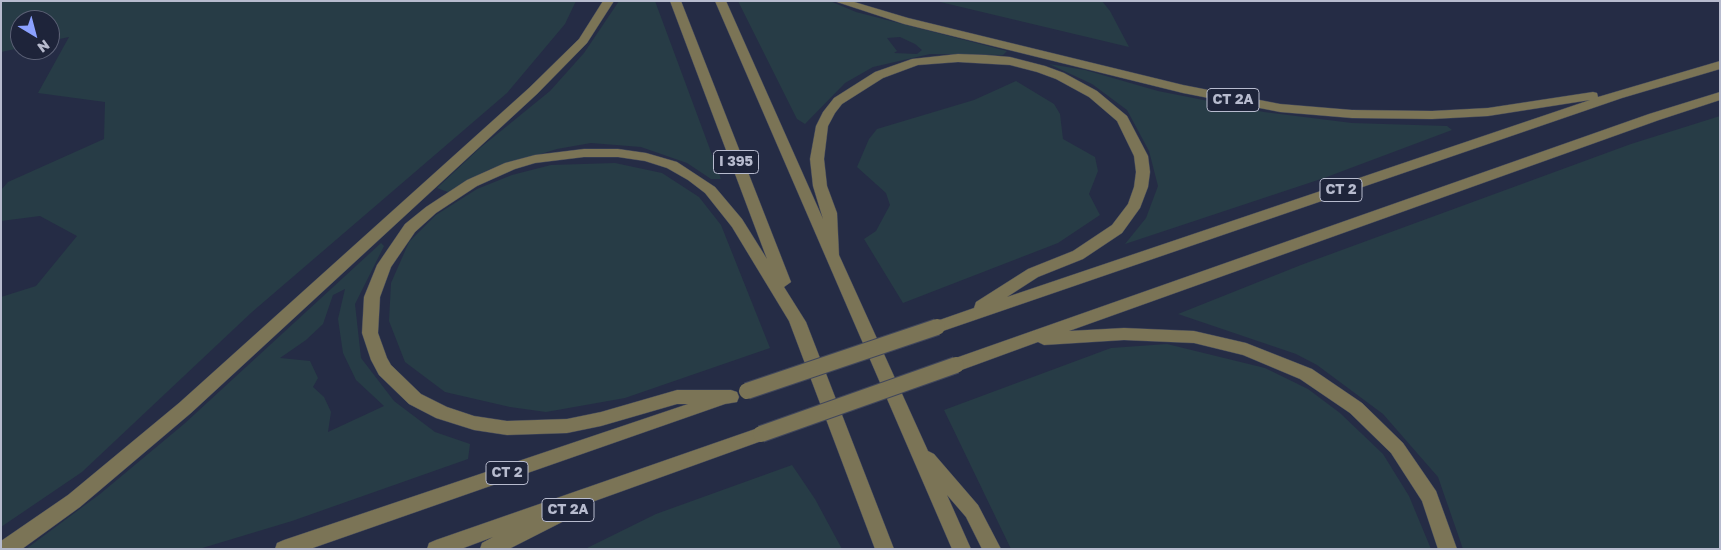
<!DOCTYPE html>
<html>
<head>
<meta charset="utf-8">
<style>
  body { margin:0 }
  #map { position:relative; width:1721px; height:550px; overflow:hidden; background:#252c45; font-family:"Golos Text",sans-serif }
  canvas { display:block }
  .frame { position:absolute; inset:0; border:2px solid #b7bbce; pointer-events:none }
  .north { position:absolute; left:10px; top:10px; width:50px; height:50px; box-sizing:border-box; background:#1e243a; border:1px solid #5b6075; border-radius:50%; rotate:143deg; font-size:14px; font-weight:700; line-height:20px; text-align:center; color:#b7bbce }
  .north::after { content:''; display:block; margin:auto; width:18px; height:22px; background:#8ba1ff; clip-path:polygon(50% 0,100% 100%,50% 72%,0 100%) }
</style>
</head>
<body>
<div id="map">
<canvas width="1721" height="550"></canvas>
<div class="frame"></div>
<div class="north">N</div>
</div>
<script>
const ctx = document.querySelector('canvas').getContext('2d');
ctx.lineJoin = 'round';
function fillPath(path, color) { ctx.fillStyle = color; ctx.fill(path, 'evenodd'); }
const toPath = rows => new Path2D(rows.map(r => 'M' + r).join(''));
function stroke(path, color, width, dash) { ctx.strokeStyle = color; ctx.lineWidth = width; ctx.lineCap = dash ? 'butt' : 'round'; ctx.setLineDash(dash || []); ctx.stroke(path); }
function label(font, color, halo, rows, align = 'center') {
  ctx.font = font + ' "Golos Text",sans-serif'; ctx.lineWidth = 5; ctx.setLineDash([]); ctx.textBaseline = 'middle'; ctx.strokeStyle = halo; ctx.fillStyle = color; for (const [text, x, y, turn = 0] of rows) {
    ctx.save(); ctx.translate(x, y); ctx.rotate((+turn || 0) * Math.PI / 180); ctx.textAlign = isNaN(turn) ? turn : align; if (halo) ctx.strokeText(text, 0, 0); ctx.fillText(text, 0, 0); ctx.restore();
  }
}
const green = toPath([
  [1,1,576,1,565,24,507,93,252,312,82,472,1,527,1,297,36,286,77,236,40,216,1,221,1,190,8,182,104,139,105,102,38,93,69,37,50,41,50,20,20,20,20,48,1,52],
  [619,1,655,1,721,179,711,179,687,163,641,147,591,143,557,149,488,170,448,192,437,188,480,148,550,91,584,53],
  [738,1,830,1,856,12,1007,51,1003,55,930,54,873,67,845,83,805,124,797,119],
  [900,37,915,44,922,50,917,54,894,53,897,51,887,38],
  [936,1,1102,1,1110,11,1129,47],
  [1049,64,1085,70,1158,91,1264,112,1352,123,1447,126,1452,130,1324,178,1125,244,1146,218,1158,186,1149,151,1127,110,1092,84],
  [1016,81,1054,104,1060,114,1063,139,1095,157,1098,171,1089,194,1100,215,1058,243,903,303,864,239,876,231,890,205,886,193,857,167,869,139,877,129,974,100],
  [1720,116,1720,549,1463,549,1438,477,1383,414,1317,365,1296,354,1178,314,1301,265,1631,144],
  [615,163,662,173,699,197,721,225,770,348,625,398,546,412,510,407,445,392,405,362,389,321,391,283,409,242,436,215,477,189,512,175,551,165],
  [381,243,384,246,355,304,361,358,394,401,435,432,470,444,468,459,292,521,199,549,26,549,100,494,184,424],
  [345,289,338,319,343,353,356,380,384,406,328,432,331,412,324,397,313,387,318,378,310,361,280,358,306,340,323,324,333,295],
  [1167,344,1265,368,1308,389,1340,413,1383,454,1409,496,1431,549,1011,549,944,410,1111,348],
  [792,465,815,499,842,549,585,549,656,514]
]);
const motorway = toPath([
  [603,1,614,1,587,43,537,94,191,413,80,507,22,549,1,549,1,541,68,495,179,403,529,88,579,39,603,1],
  [670,1,681,1,791,282,784,287,806,322,894,549,875,549,789,321,732,227,705,193,688,180,667,168,645,161,618,157,584,157,535,163,515,169,477,186,436,213,415,232,391,267,380,297,378,333,387,358,391,365,421,394,447,407,474,416,507,421,567,419,601,412,677,390,731,390,737,392,739,397,737,402,725,404,310,549,275,549,277,543,284,540,688,404,677,404,601,426,567,433,507,435,474,430,436,418,409,404,379,375,371,360,362,333,364,297,377,265,405,224,426,207,467,180,505,163,535,155,584,149,618,149,646,153,677,162,715,187,742,219,767,259,670,1],
  [715,1,726,1,823,219,813,186,810,159,816,126,823,112,834,98,875,72,912,59,958,54,986,55,1010,57,1045,66,1064,73,1097,91,1127,116,1148,156,1150,172,1148,187,1140,208,1122,233,1083,259,1038,277,1007,297,1590,100,1488,116,1432,119,1352,118,1280,112,1183,93,904,24,834,1,851,1,908,18,1183,85,1280,104,1352,110,1432,111,1488,108,1593,92,1597,93,1598,97,1720,61,1720,69,1622,98,937,333,931,331,929,327,931,323,974,308,976,302,1028,269,1073,251,1112,225,1128,204,1134,187,1136,172,1134,156,1117,121,1089,97,1056,79,1037,72,1010,65,958,62,918,65,883,78,842,104,835,113,828,126,824,159,827,186,837,213,839,255,928,451,934,454,978,505,1001,549,982,549,966,517,947,495,971,549,952,549,715,1],
  [1720,92,1720,100,1659,120,1069,331,1124,328,1194,331,1246,343,1312,369,1362,403,1403,443,1436,491,1457,549,1438,549,1422,501,1391,453,1350,413,1300,379,1243,355,1194,343,1124,340,1044,345,1038,342,956,372,950,370,948,365,950,360,1649,114,1720,92],
  [761,427,767,429,770,434,767,439,567,511,568,514,566,520,509,549,480,549,482,543,493,537,461,549,427,549,429,543,436,540,761,427]
]);
const motorwayBridge = toPath([
  [747,391,937,327],
  [761,434,956,365]
]);
const shields = [
  [1233,100,52],
  [736,162,45],
  [1341,190,42],
  [507,473,42],
  [568,510,52]
];
const shieldNames = [
  ["CT 2A",1233,100],
  ["I 395",736,162],
  ["CT 2",1341,190],
  ["CT 2",507,473],
  ["CT 2A",568,510]
];
fillPath(green, '#273c46');
stroke(motorway, '#41475c', 1);
fillPath(motorway, '#7b7456');
stroke(motorwayBridge, '#41475c', 18, []);
stroke(motorwayBridge, '#7b7456', 16);
for (const [x, y, w] of shields) { const box = new Path2D(); box.roundRect(x - w / 2, y - 11.5, w, 23, 4); ctx.fillStyle = '#1e243a'; ctx.fill(box); stroke(box, '#b7bbce', 1); }
label('bold 14px', '#b7bbce', null, shieldNames);
</script>
</body>
</html>
